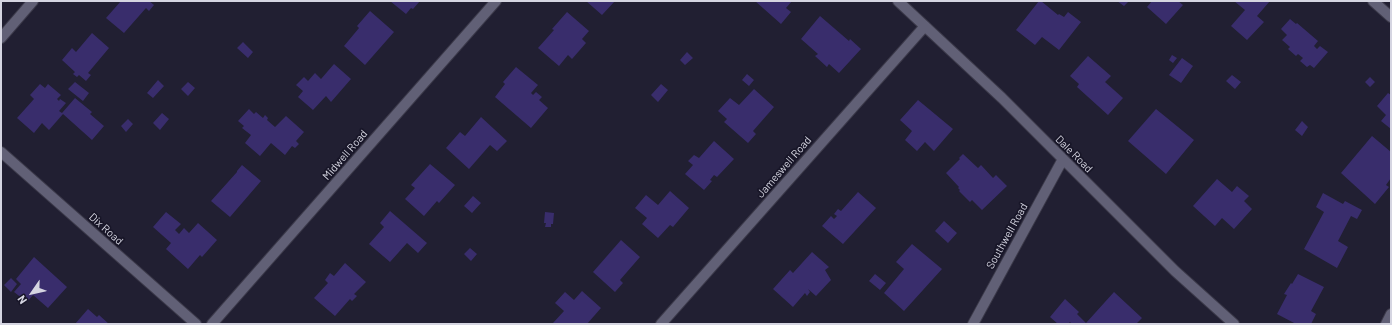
<!DOCTYPE html>
<html>
<head>
<meta charset="utf-8">
<style>
  body { margin:0 }
  #map { position:relative; width:1392px; height:325px; overflow:hidden; background:#211f32; font-family:Barlow,sans-serif }
  canvas { display:block }
  .frame { position:absolute; inset:0; border:2px solid #d5d5e1; pointer-events:none }
  .north { position:absolute; left:12px; top:273px; width:40px; height:40px; -webkit-text-stroke:3px #181628; paint-order:stroke; rotate:236deg; font-size:11px; font-weight:700; line-height:16px; text-align:center; color:#d5d5e1 }
  .north::after { content:''; display:block; margin:auto; width:14px; height:18px; background:#d5d5e1; clip-path:polygon(50% 0,100% 100%,50% 72%,0 100%) }
</style>
</head>
<body>
<div id="map">
<canvas width="1392" height="325"></canvas>
<div class="frame"></div>
<div class="north">N</div>
</div>
<script>
const ctx = document.querySelector('canvas').getContext('2d');
ctx.lineJoin = 'round';
function fillPath(path, color) { ctx.fillStyle = color; ctx.fill(path, 'evenodd'); }
const toPath = rows => new Path2D(rows.map(r => 'M' + r).join(''));
function stroke(path, color, width, dash) { ctx.strokeStyle = color; ctx.lineWidth = width; ctx.lineCap = dash ? 'butt' : 'round'; ctx.setLineDash(dash || []); ctx.stroke(path); }
function label(font, color, halo, rows, align = 'center') {
  ctx.font = font + ' Barlow,sans-serif'; ctx.lineWidth = 3.5; ctx.setLineDash([]); ctx.textBaseline = 'middle'; ctx.strokeStyle = halo; ctx.fillStyle = color; for (const [text, x, y, turn = 0] of rows) {
    ctx.save(); ctx.translate(x, y); ctx.rotate((+turn || 0) * Math.PI / 180); ctx.textAlign = isNaN(turn) ? turn : align; if (halo) ctx.strokeText(text, 0, 0); ctx.fillText(text, 0, 0); ctx.restore();
  }
}
const building = toPath([
  [121,1,149,1,154,5,149,11,146,8,124,33,106,18],
  [390,1,420,1,413,9,411,8,406,14],
  [586,1,615,1,602,15],
  [755,1,792,1,786,8,791,12,781,24],
  [1039,1,1041,1,1058,15,1059,14,1064,17,1068,12,1081,22,1059,50,1042,37,1035,45,1016,30],
  [1117,1,1129,1,1124,6],
  [1152,1,1178,1,1183,5,1166,24,1147,7],
  [1234,1,1270,1,1257,16,1264,22,1247,40,1231,26,1245,10],
  [370,11,394,32,365,65,344,46,359,28,357,26],
  [567,12,589,31,582,39,586,43,572,59,568,55,559,66,538,48,554,30,552,29],
  [820,16,849,41,850,39,861,49,839,73,829,64,827,67,815,56,818,54,801,39],
  [1290,19,1296,24,1297,23,1318,41,1314,46,1317,49,1320,46,1328,52,1314,68,1310,65,1307,67,1300,61,1303,58,1298,54,1296,56,1288,49,1290,47,1282,40,1287,35,1281,29],
  [92,33,109,48,88,73,91,75,86,81,79,75,77,77,73,74,75,72,62,60,72,48,76,52],
  [243,42,253,52,248,58,237,48],
  [687,52,693,58,685,65,680,60],
  [1172,55,1177,58,1173,63,1169,60],
  [1088,56,1111,76,1105,82,1123,98,1108,115,1077,87,1079,84,1070,76],
  [1182,58,1193,66,1181,83,1169,75],
  [334,64,351,79,331,102,326,96,313,110,298,97,303,91,296,85,304,77,308,81,315,73,321,79],
  [516,67,538,85,531,93,533,95,536,92,542,97,539,100,548,108,531,128,495,97,505,84,503,82],
  [747,74,754,80,749,86,742,80],
  [1232,75,1241,82,1235,89,1226,81],
  [1370,77,1375,82,1370,87,1365,82],
  [158,80,164,86,153,98,147,93],
  [75,82,89,93,83,101,68,89],
  [188,82,195,88,188,96,181,89],
  [40,84,45,88,48,84,61,95,57,99,59,101,60,99,66,103,59,111,62,113,75,98,92,112,90,114,104,126,92,140,63,114,49,130,42,123,34,133,17,118,34,99,30,95],
  [661,84,668,90,658,102,651,95],
  [754,89,774,107,753,131,756,134,748,143,724,122,727,119,718,111,730,98,739,105],
  [1388,93,1391,95,1391,129,1381,121,1386,115,1377,106],
  [918,100,953,129,934,151,925,142,917,151,905,140,912,131,900,120],
  [249,109,254,114,256,112,263,118,265,115,268,118,267,120,275,127,286,116,304,132,296,141,299,144,295,148,292,146,285,155,271,143,260,156,245,143,251,135,242,128,244,126,238,121],
  [1156,109,1194,140,1166,174,1128,141],
  [162,113,169,119,160,130,153,123],
  [481,117,507,141,497,151,490,145,469,169,446,148,460,132,465,136],
  [128,119,133,124,126,132,121,126],
  [1302,121,1308,127,1302,136,1295,130],
  [1372,136,1391,152,1391,178,1386,185,1389,187,1375,204,1341,173],
  [714,141,734,159,717,177,714,175,710,180,712,181,704,190,685,174,693,165,688,161,694,155,699,158],
  [963,154,978,168,981,165,993,178,996,175,1007,186,982,210,972,200,970,202,959,191,960,190,958,188,959,187,946,173,960,159,959,158],
  [430,164,455,185,439,203,437,201,424,216,405,199,415,188,411,185],
  [242,165,261,181,230,217,211,201,237,172,237,171],
  [1217,179,1232,192,1237,186,1249,196,1244,201,1252,209,1234,229,1222,218,1215,226,1193,206],
  [670,191,689,208,673,227,670,225,658,238,642,224,647,218,635,208,646,195,658,205],
  [858,192,876,208,843,244,822,226,831,216,834,219,837,216,834,214,838,209,841,211],
  [1323,193,1343,204,1345,201,1362,210,1357,219,1351,216,1338,241,1348,247,1337,268,1304,249,1324,212,1316,207],
  [473,196,481,203,472,213,464,206],
  [390,211,427,243,418,253,407,243,390,262,369,244,384,227,380,223],
  [166,212,181,224,175,230,179,234,184,228,189,233,198,223,217,240,202,257,200,255,188,269,166,249,171,243,153,227],
  [545,212,554,213,553,224,551,224,551,227,545,227,546,223,544,223],
  [944,221,957,233,948,243,935,231],
  [621,240,640,257,620,280,623,283,615,292,593,272],
  [912,244,942,269,904,311,884,293,904,269,896,262],
  [470,248,477,254,471,261,464,254],
  [812,252,829,267,825,270,831,280,816,296,808,289,810,292,807,296,805,293,793,307,773,289,790,270,793,273],
  [34,257,67,287,48,308,33,295,27,302,14,292,21,284,16,279],
  [345,263,366,282,354,294,357,296,352,301,350,299,335,316,314,298,328,283,325,280,330,273,334,276],
  [875,274,886,283,880,290,869,281],
  [1298,274,1324,287,1311,311,1316,314,1311,324,1296,324,1277,314,1287,295,1284,294,1291,283,1292,284],
  [11,278,17,284,11,292,4,285],
  [582,291,601,308,587,324,554,324,553,323,564,311,555,303,565,292,574,300],
  [1114,292,1142,318,1136,324,1072,324,1070,322,1068,324,1058,324,1050,317,1065,299,1079,312,1077,314,1086,323],
  [88,309,97,317,99,315,109,324,75,324]
]);
const minor = toPath([
  [898,1,1002,98,1175,271,1234,324],
  [1373,1,1391,17],
  [1,38,33,1],
  [1,152,196,324],
  [212,324,496,1],
  [661,324,925,26],
  [973,324,1063,159],
  [1386,324,1391,314]
]);
const streetNames = [
  ["Dale Road",1074,154,45],
  ["Midwell Road",345,155,-49],
  ["Jameswell Road",784,167,-49],
  ["Dix Road",106,229,42],
  ["Southwell Road",1007,236,-61]
];
fillPath(building, '#392d6c');
stroke(minor, '#3b3949', 12);
stroke(minor, '#616076', 10);
label('11px', '#d5d5e1', '#181628', streetNames);
</script>
</body>
</html>
